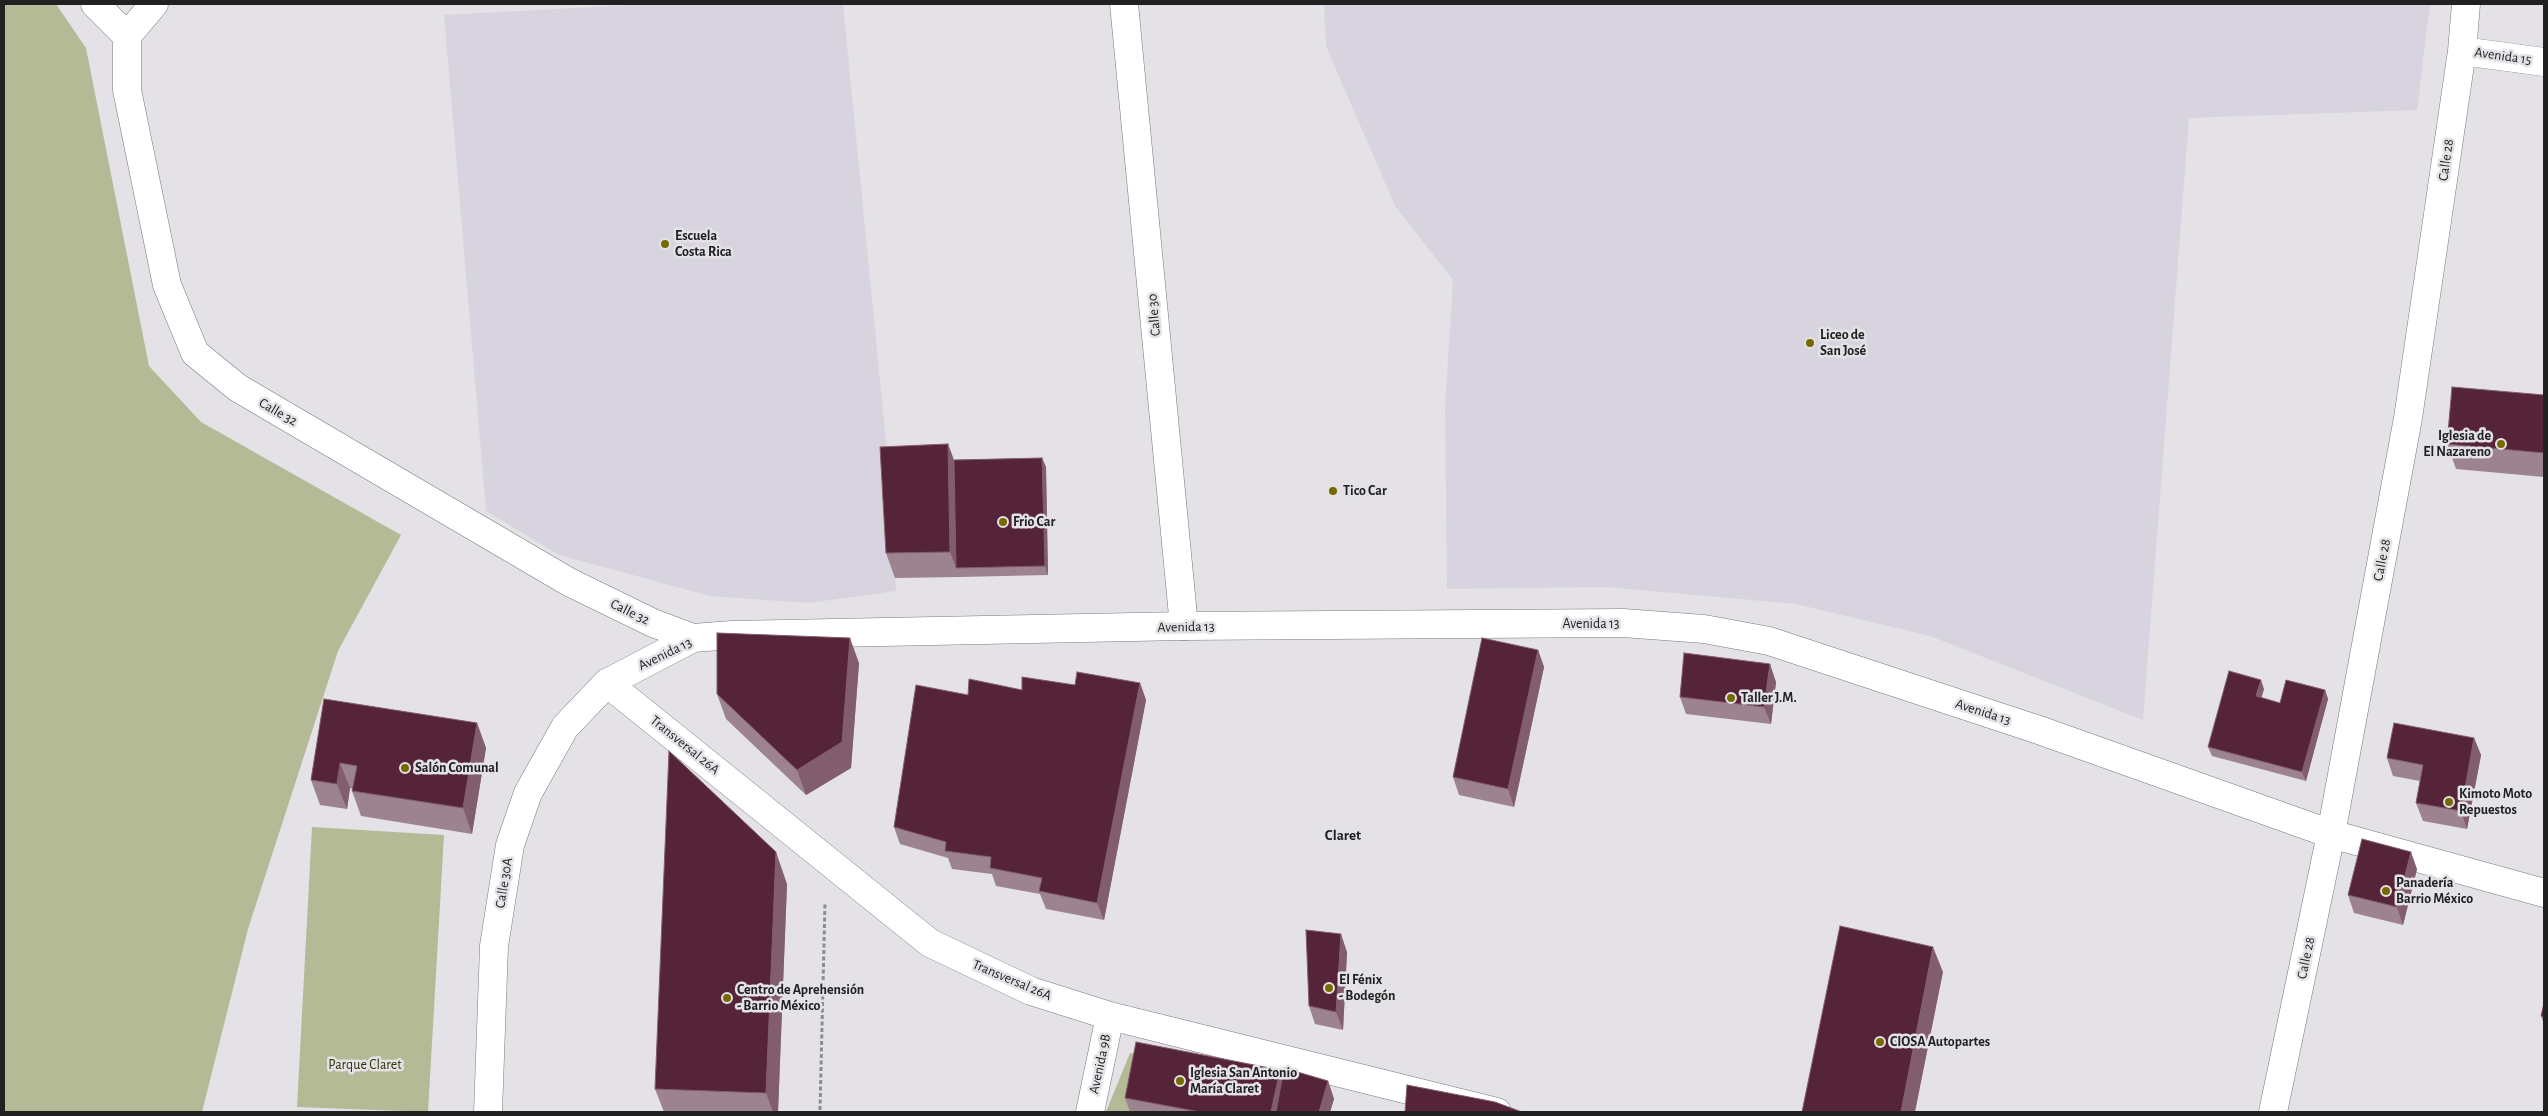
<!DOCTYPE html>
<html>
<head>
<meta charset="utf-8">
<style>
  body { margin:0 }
  #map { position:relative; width:2548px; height:1116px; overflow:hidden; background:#e4e2e6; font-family:"Alegreya Sans",sans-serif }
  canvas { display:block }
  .frame { position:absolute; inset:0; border:5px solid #212122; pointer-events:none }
</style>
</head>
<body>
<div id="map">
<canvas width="2548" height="1116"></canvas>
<div class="frame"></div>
</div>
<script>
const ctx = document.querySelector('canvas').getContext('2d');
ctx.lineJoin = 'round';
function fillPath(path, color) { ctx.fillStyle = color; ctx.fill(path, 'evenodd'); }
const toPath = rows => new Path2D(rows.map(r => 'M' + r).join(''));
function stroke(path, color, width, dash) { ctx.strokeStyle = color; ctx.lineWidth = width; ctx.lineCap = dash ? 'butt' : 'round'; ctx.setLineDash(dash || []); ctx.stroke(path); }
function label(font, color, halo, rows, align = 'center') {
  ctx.font = font + ' "Alegreya Sans",sans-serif'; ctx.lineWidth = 5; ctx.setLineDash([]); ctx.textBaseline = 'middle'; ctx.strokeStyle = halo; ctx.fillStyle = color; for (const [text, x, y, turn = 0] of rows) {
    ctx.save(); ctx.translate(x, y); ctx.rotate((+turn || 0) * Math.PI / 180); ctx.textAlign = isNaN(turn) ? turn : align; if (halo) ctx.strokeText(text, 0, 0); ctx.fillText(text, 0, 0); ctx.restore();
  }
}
const built = toPath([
  [650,4,843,4,889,472,896,591,809,603,710,596,559,555,486,511,444,15],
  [1324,4,2430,4,2417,110,2189,118,2143,720,1930,636,1796,604,1606,587,1447,589,1445,407,1453,280,1395,206,1326,46]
]);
const green = toPath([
  [4,4,56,4,86,48,149,366,201,422,401,535,338,651,248,929,202,1112,4,1112],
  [312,827,444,835,428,1112,297,1107],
  [1130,1053,1290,1086,1136,1112,1106,1112]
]);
const path = toPath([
  [820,1110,825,903]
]);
const street = toPath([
  [95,4,127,36,127,90,167,285,195,353,238,388,569,582,653,623,693,638],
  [1124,4,1184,626],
  [127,36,154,4],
  [2462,51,2544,62],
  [607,683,930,943,1031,991,1110,1016,1497,1112],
  [1090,1112,1110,1016],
  [2273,1112,2331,834,2408,418,2462,51,2466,4]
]);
const secondary = toPath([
  [488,1112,494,946,510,845,528,793,565,727,607,683,693,638,732,635,1184,626,1623,623,1704,629,1769,641,2039,730,2331,834,2544,893]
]);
const wall = toPath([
  [2544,395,2544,477,2456,469,2447,444],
  [948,444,954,460,1042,458,1046,467,1048,575,960,577,895,578,886,553],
  [1538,650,1544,667,1514,807,1459,795,1453,777],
  [859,663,851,768,806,795,726,719,717,694],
  [1776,682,1771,724,1686,714,1680,697],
  [1140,683,1146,700,1104,920,1046,909,1040,894,996,886,992,874,952,869,948,858,900,844,894,827,968,695,1075,685],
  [2264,689,2261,698,2280,703,2325,690,2328,699,2306,781,2212,756,2208,747],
  [324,699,477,723,486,748,472,834,361,816,352,791,353,789,350,788,347,809,320,805,311,780],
  [2474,738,2481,755,2467,829,2423,821,2416,803,2420,781,2393,776,2387,758],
  [2417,869,2403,925,2354,913,2348,895],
  [787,884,778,1112,664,1112,655,1089],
  [1347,952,1343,1030,1315,1024,1309,1006],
  [2544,1003,2544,1024,2541,1016],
  [1280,1070,1282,1077,1328,1081,1334,1099,1330,1112,1130,1112,1125,1098]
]);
const shadedWall = toPath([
  [948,444,957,469,956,568,950,552],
  [1042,458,1046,467,1048,575,1045,566],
  [850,638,859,663,851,768,806,795,797,770],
  [1538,650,1544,667,1514,807,1508,789],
  [1770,664,1776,682,1771,724,1764,707],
  [2261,680,2264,689,2259,706,2256,696],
  [1140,683,1146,700,1104,920,1097,903],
  [2325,690,2328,699,2306,781,2302,772],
  [477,723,486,748,472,834,463,808],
  [2474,738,2481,755,2467,829,2461,811],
  [340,763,350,788,347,809,337,784],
  [776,852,787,884,778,1112,773,1112,766,1093],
  [2411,852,2417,869,2403,925,2397,907],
  [1341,934,1347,952,1343,1030,1336,1012],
  [1933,947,1943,972,1915,1112,1901,1112],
  [1280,1070,1289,1095,1286,1112,1271,1112],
  [1328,1081,1334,1099,1330,1112,1319,1112]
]);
const building = toPath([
  [2452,387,2544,395,2544,453,2447,444,2452,387],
  [948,444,950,552,886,553,880,447,948,444],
  [1042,458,1045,566,956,568,954,460,1042,458],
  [717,633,850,638,842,742,797,770,717,694,717,633],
  [1482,638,1538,650,1508,789,1453,777,1482,638],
  [1684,653,1770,664,1764,707,1680,697,1684,653],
  [2229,671,2261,680,2256,696,2280,703,2286,680,2325,690,2302,772,2208,747,2229,671],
  [1077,672,1140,683,1097,903,1039,891,1042,878,990,868,991,857,945,851,946,842,894,827,916,685,968,695,969,679,1022,690,1022,677,1075,685,1077,672],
  [324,699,477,723,463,808,352,791,357,766,340,763,337,784,311,780,324,699],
  [2394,723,2474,738,2461,811,2416,803,2423,765,2387,758,2394,723],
  [669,751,776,852,766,1093,655,1089,669,751],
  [2362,839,2411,852,2397,907,2348,895,2362,839],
  [1840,926,1933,947,1901,1112,1802,1112,1840,926],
  [1306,930,1341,934,1336,1012,1309,1006,1306,930],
  [2544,1003,2544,1017,2541,1016,2544,1003],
  [1136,1042,1280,1070,1271,1112,1200,1112,1125,1098,1136,1042],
  [1284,1068,1328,1081,1319,1112,1276,1112,1284,1068],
  [1407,1085,1495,1102,1522,1112,1405,1112,1407,1085]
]);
const markers = [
  [665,244,5,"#756900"],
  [1810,343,5,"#756900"],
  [2501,444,5,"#756900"],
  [1333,491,5,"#756900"],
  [1003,522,5,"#756900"],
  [1731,698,5,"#756900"],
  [405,768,5,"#756900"],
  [2449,802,5,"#756900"],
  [2386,891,5,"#756900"],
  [1329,988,5,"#756900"],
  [727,998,5,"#756900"],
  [1880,1042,5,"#756900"],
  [1180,1081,5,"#756900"]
];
const streetNames = [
  ["Avenida 15",2503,56,8],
  ["Calle 28",2446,160,-82],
  ["Calle 30",1154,315,-95],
  ["Calle 32",278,412,30],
  ["Calle 28",2382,560,-79],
  ["Calle 32",630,612,26],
  ["Avenida 13",1591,624],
  ["Avenida 13",1186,627,-1],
  ["Avenida 13",665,654,-26],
  ["Avenida 13",1983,712,18],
  ["Transversal 26A",685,745,39],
  ["Calle 30A",504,883,-81],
  ["Calle 28",2306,958,-78],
  ["Transversal 26A",1012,980,23],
  ["Avenida 9B",1100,1064,-78]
];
const poiNames = [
  ["Escuela",675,236],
  ["Costa Rica",675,252],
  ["Liceo de",1820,335],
  ["San José",1820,351],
  ["Iglesia de",2491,436,"right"],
  ["El Nazareno",2491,452,"right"],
  ["Tico Car",1343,491],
  ["Frio Car",1013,522],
  ["Taller J.M.",1741,698],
  ["Salón Comunal",415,768],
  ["Kimoto Moto",2459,794],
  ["Repuestos",2459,810],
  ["Panadería",2396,883],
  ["Barrio México",2396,899],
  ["El Fénix",1339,980],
  ["- Bodegón",1339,996],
  ["Centro de Aprehensión",737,990],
  ["- Barrio México",737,1006],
  ["CIOSA Autopartes",1890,1042],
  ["Iglesia San Antonio",1190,1073],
  ["María Claret",1190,1089]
];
const parkNames = [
  ["Parque Claret",365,1065]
];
const neighbourhoodNames = [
  ["Claret",1343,835]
];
fillPath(built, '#d8d4df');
fillPath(green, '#b5ba96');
stroke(street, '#7a797c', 29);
stroke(secondary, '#7a797c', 29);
stroke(path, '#8d8c8e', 3, [4, 2.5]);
stroke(street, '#fff', 28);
stroke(secondary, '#fff', 28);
fillPath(wall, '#9d8390');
fillPath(shadedWall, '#815d6d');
fillPath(building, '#562439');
stroke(building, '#815d6d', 1);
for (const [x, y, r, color] of markers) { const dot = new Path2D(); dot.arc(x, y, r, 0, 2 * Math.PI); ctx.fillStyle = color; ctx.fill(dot); stroke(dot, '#e4e2e6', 2); }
label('14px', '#212122', '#e4e2e6', streetNames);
label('bold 14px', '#212122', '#e4e2e6', poiNames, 'left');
label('14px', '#303304', '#e4e2e6', parkNames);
label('bold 15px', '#212122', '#e4e2e6', neighbourhoodNames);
</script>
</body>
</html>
